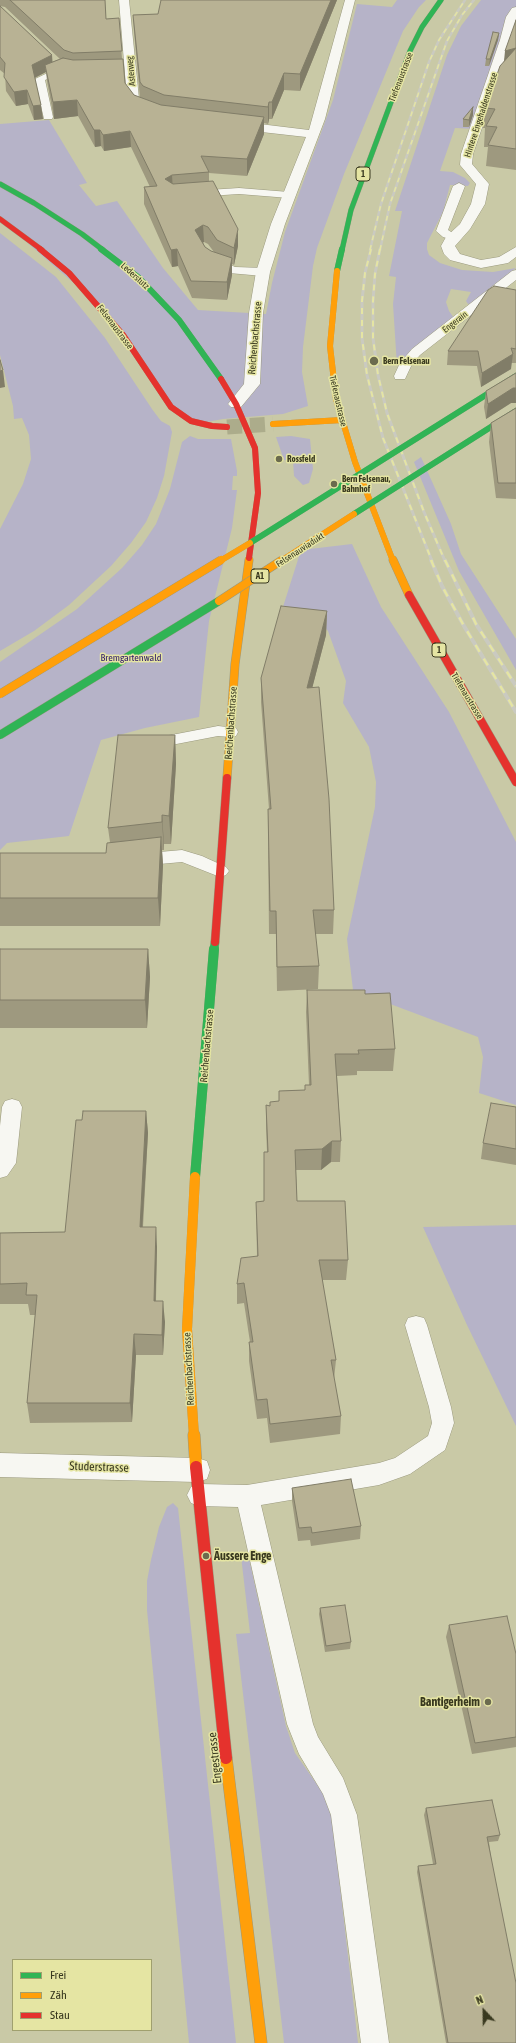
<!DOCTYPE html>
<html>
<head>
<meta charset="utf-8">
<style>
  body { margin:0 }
  #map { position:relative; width:516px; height:2043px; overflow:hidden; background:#c9c9a6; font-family:"Asap Condensed",sans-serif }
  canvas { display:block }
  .legend { position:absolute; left:12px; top:1959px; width:140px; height:72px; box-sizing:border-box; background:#e5e5a3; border:1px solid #a0a06e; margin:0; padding:5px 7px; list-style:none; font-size:12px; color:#39391f }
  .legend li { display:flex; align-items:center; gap:8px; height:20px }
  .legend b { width:20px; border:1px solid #a0a06e }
  .north { position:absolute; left:464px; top:1991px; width:40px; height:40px; -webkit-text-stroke:3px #e5e5a3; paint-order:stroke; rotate:338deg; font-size:11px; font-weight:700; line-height:16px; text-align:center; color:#39391f }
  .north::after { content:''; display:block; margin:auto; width:14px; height:18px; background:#39391f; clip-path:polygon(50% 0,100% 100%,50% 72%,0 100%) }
</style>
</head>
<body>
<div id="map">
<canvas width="516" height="2043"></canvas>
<ul class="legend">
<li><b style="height:5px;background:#30b455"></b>Frei</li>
<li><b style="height:5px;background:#ff9f0a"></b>Zäh</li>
<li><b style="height:5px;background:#e5322d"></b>Stau</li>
</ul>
<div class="north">N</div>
</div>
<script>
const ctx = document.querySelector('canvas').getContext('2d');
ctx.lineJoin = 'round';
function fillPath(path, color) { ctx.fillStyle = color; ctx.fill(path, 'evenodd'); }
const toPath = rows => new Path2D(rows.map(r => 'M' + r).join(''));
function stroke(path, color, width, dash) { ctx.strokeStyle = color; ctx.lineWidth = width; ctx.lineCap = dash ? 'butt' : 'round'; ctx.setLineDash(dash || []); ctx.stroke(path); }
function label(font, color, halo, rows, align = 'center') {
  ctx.font = font + ' "Asap Condensed",sans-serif'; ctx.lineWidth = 3; ctx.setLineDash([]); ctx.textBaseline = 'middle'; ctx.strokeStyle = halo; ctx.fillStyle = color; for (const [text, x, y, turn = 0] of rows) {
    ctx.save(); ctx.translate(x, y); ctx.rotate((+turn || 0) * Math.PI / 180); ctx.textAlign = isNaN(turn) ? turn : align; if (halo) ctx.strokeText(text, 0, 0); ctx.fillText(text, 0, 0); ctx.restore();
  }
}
const green = toPath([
  [397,0,426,0,419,7,403,31,344,174,317,248,313,266,303,347,302,372,308,406,283,414,223,419,201,423,180,415,99,305,0,219,0,124,49,120,87,183,79,185,96,206,117,201,163,268,198,310,266,314,272,283,285,232,333,100,357,4,392,7],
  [481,0,516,0,516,10,476,129,455,128,440,171,453,172,465,178,470,183,468,186,450,185,443,212,427,243,427,249,429,255,440,263,462,270,493,272,516,268,473,303,468,304,466,301,471,292,451,289,446,302,449,311,454,318,397,366,393,304,396,277,389,276,402,211,395,211,447,55,461,26],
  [0,233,56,277,105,338,152,409,161,421,170,426,172,432,164,476,157,498,146,522,131,543,111,566,69,605,34,631,0,651,0,529,23,484,31,459,29,435,22,418,14,419,13,406,0,355],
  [190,436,198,439,231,439,237,471,237,476,233,476,232,490,237,490,232,528,209,621,199,717,145,728,101,740,69,836,7,843,0,850,0,662,77,609,122,568,142,545,156,524,170,489,182,442],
  [291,436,310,439,313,469,309,483,303,485,294,476,293,461,284,460,276,437],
  [421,457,451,524,461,554,516,639,516,670,459,571,414,462],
  [352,544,381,607,449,712,516,842,516,1105,479,1093,483,1057,478,1037,353,990,347,939,375,807,376,782,369,747,343,703,346,681,328,631,319,621,282,610,301,550],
  [516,1225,516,1426,467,1325,423,1227],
  [173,1503,178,1508,236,2043,189,2043,147,1610,147,1581,151,1560,159,1527,167,1507],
  [248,1554,286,1726,295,1753,323,1793,332,1817,358,2043,284,2043,236,1634,250,1633,241,1556]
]);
const secondaryTunnel = toPath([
  [227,427,273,424]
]);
const lane = toPath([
  [62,66,66,67,67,69,66,71,45,80,53,117,52,119,44,119,35,79,62,66],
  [459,183,465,186,448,230,459,237,453,240,443,237,436,231,453,186,459,183],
  [239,188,289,192,295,195,289,198,239,194,193,197,187,194,193,191,239,188],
  [209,255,235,267,263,268,269,272,263,276,229,273,212,267,205,262,203,259,209,255],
  [516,270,516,280,420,355,412,364,405,379,395,379,394,376,400,363,412,349,512,271,516,270],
  [218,726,236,728,238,732,236,736,230,737,218,736,166,746,161,749,159,754,153,755,147,754,145,750,148,742,156,738,218,726],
  [182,850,202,856,226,867,229,871,226,875,220,877,182,862,137,866,131,864,128,860,131,856,137,854,182,850],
  [12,1099,19,1101,22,1107,16,1163,7,1176,0,1178,0,1126,2,1107,5,1101,12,1099],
  [416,1316,424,1318,427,1325,451,1407,454,1423,445,1450,410,1474,379,1485,261,1505,313,1724,318,1737,343,1778,357,1815,389,2043,361,2043,331,1815,323,1794,299,1754,287,1724,238,1507,199,1506,191,1503,187,1495,191,1487,199,1484,247,1485,379,1463,395,1458,428,1436,432,1423,429,1407,405,1325,408,1318,416,1316]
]);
const street = toPath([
  [119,0,129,0,139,99,143,104,155,110,157,113,155,116,147,116,135,110,127,99,119,0],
  [345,0,355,0,325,119,285,224,270,272,263,313,260,384,241,407,231,407,228,404,244,384,249,313,256,272,271,224,306,137,235,129,229,125,235,121,309,130,345,0],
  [516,7,516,23,512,40,473,154,472,164,489,184,485,204,470,229,455,246,460,254,481,260,499,257,516,247,516,257,508,263,481,268,450,260,444,254,441,246,446,237,460,224,471,204,476,184,460,165,461,154,500,40,506,17,512,8,516,7],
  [0,1453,197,1458,207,1461,210,1470,207,1479,197,1482,0,1477,0,1453]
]);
const fastFar3 = toPath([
  [0,184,34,203,82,234,103,250],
  [342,250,351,210,410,51,422,27,441,0]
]);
const fastFar2 = toPath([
  [101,249,139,278,179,320,221,379],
  [337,271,342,249]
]);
const fastFar1 = toPath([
  [214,950,215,942]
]);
const fast = toPath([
  [195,1177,214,949]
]);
const slowFar3 = toPath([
  [337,271,330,346,336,399,355,462,393,561],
  [273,424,342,420],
  [249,561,249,558]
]);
const slowFar2 = toPath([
  [393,560,409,595],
  [227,778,235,664,249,560]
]);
const slowFar1 = toPath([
  [194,1436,187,1329,195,1177]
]);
const slow = toPath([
  [194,1435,196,1467],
  [226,1758,261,2043]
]);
const jamFar3 = toPath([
  [0,219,42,250]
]);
const jamFar2 = toPath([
  [40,249,69,273,123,335,171,407,191,421,212,426,227,427],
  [221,379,236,404,255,448,258,493,249,558]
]);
const jamFar1 = toPath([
  [409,595,516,782],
  [215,942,227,778]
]);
const jam = toPath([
  [196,1467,226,1758]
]);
const railFar2 = toPath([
  [370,250,381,204,429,62,439,40,465,0],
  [380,250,390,204,447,41,462,15,474,0]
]);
const railFar1 = toPath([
  [371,249,365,273,362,301,362,338,367,375,383,438,432,561],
  [380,249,375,274,373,301,373,338,378,375,387,413,424,512,445,561]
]);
const rail = toPath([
  [431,560,442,586,464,626,516,712],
  [445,560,476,624,516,686]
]);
const fastBridgeFar1 = toPath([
  [354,514,516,411],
  [250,543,516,376]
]);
const fastBridge = toPath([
  [0,735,219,601]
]);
const slowBridgeFar1 = toPath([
  [220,561,250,543],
  [281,561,354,514]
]);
const slowBridge = toPath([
  [219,601,282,560],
  [0,694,221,560]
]);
const wall = toPath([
  [0,0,105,0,106,19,119,18,122,59,125,83,134,95,140,98,134,31,133,15,158,14,337,0,300,91,284,90,272,119,269,119,268,124,264,123,264,134,247,176,209,173,209,181,238,246,234,265,232,264,232,275,227,300,192,298,178,266,172,267,144,204,144,187,150,187,131,147,104,151,101,146,95,147,78,116,54,119,47,81,46,72,35,78,43,119,34,120,28,104,16,106,6,91,5,74,0,70,0,6,52,55,52,62,60,59,5,7,0,6],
  [203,242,204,242,208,244,214,252,211,251,205,247],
  [516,20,516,170,486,166,488,147,484,147,485,128,483,128,485,108,504,61],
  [499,33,498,40,489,66,485,66,486,59],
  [473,115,469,127,463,127,463,119],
  [516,290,516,363,511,363,511,369,481,387,477,366,447,365,448,351],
  [516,373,516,403,511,403,486,419,484,407,486,391],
  [516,408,516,499,496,498,489,442,491,423],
  [327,611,326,635,312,688,334,910,333,934,315,934,319,966,318,989,277,991,276,934,269,934,268,832,268,809,269,809,261,702,261,678],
  [175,735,176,764,171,844,164,844,164,850,162,850,163,865,160,926,0,926,0,853,106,853,110,842,108,828],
  [0,949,148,949,150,977,147,1028,0,1028],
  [307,990,365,994,395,1049,393,1071,357,1071,357,1075,337,1076,341,1141,340,1162,331,1162,321,1170,296,1170,297,1201,348,1260,346,1280,322,1280,336,1360,334,1379,341,1416,340,1434,270,1443,267,1418,257,1419,249,1361,249,1342,250,1342,244,1303,237,1304,237,1284,257,1256,256,1202,264,1201,264,1152,267,1152,266,1126,266,1105,270,1106,279,1101,279,1091,305,1090,305,1085,309,1085,306,1012],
  [516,1107,516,1165,481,1159,483,1143],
  [146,1111,148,1133,143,1227,157,1247,156,1301,165,1322,163,1355,136,1355,132,1422,30,1423,27,1403,35,1315,30,1315,28,1304,0,1304,0,1233,65,1232,82,1120],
  [292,1488,361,1526,360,1539,311,1546,310,1540,298,1541,292,1501],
  [320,1608,351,1642,350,1649,325,1652,319,1614],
  [449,1625,516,1654,516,1747,472,1754,446,1637],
  [426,1808,500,1835,498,1841,489,1842,516,2043,446,2043,417,1872,418,1866,433,1864,424,1815]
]);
const shadedWall = toPath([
  [331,0,337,0,300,91,300,74],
  [499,33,498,40,489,66,490,59],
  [516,48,503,71,505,51],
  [52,55,53,69,45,65,46,72,34,78,32,65],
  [284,73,284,90,272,119,272,102],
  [27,90,28,104,16,106,14,92],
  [77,100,78,116,54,119,53,102],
  [269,102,269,119,268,124,268,107],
  [41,105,43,119,34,120,33,106],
  [473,107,473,115,469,127,469,120],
  [264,117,264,134,247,176,247,159],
  [94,130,100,130,101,146,95,147],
  [130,131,131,147,104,151,103,135],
  [172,175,173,192,165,179],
  [203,225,204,242,196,247,195,230],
  [238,229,238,246,234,265,234,248],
  [177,249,178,266,172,267,171,250],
  [232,258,232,275,227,300,227,282],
  [513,354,511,369,481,387,482,373],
  [3,370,5,387,0,388,0,371],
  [513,388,516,388,516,403,511,403,486,419,488,404],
  [327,611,326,635,306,712,307,688],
  [175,735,176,764,171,844,169,816],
  [162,815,164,844,164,850,162,822],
  [161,837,163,865,160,926,158,898],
  [148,949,150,977,147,1028,145,1000],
  [146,1111,148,1133,141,1248,140,1227],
  [332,1141,331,1162,321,1170,322,1149],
  [156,1227,157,1247,155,1321,154,1301],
  [163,1301,165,1322,163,1355,162,1335],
  [134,1334,136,1355,132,1422,130,1403]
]);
const building = toPath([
  [10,0,105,0,106,19,119,18,122,51,73,53,64,50,10,0],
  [161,0,331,0,300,74,284,73,272,102,269,102,268,107,164,95,143,86,140,82,133,15,158,14,161,0],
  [0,6,52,55,32,65,41,105,33,106,27,90,14,92,4,77,5,63,0,57,0,6],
  [516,20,516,149,488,145,497,127,486,126,495,109,485,108,500,66,516,48,505,51,516,20],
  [493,32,499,33,490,59,486,59,493,32],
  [63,58,73,60,123,59,125,83,134,95,161,105,264,117,247,159,201,156,209,172,172,175,165,179,173,184,213,181,238,229,234,248,217,240,208,227,203,225,195,230,205,247,211,251,232,258,227,282,191,281,177,249,171,250,144,187,157,186,130,131,103,135,100,130,94,130,77,100,53,102,45,65,63,58],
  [473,107,469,120,463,119,473,107],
  [494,286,516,290,516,349,511,348,513,354,482,373,478,351,448,351,488,290,494,286],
  [0,360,3,370,0,371,0,360],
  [516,373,516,388,513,388,488,404,486,391,516,373],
  [516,408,516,483,498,483,491,423,516,408],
  [281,606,327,611,307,688,319,687,329,799,334,910,313,910,319,966,277,967,276,911,270,911,268,809,271,809,261,678,281,606],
  [118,735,175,735,169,816,162,815,162,822,108,828,118,735],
  [161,837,158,898,0,898,0,853,106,853,107,843,161,837],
  [0,949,148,949,145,1000,0,1000,0,949],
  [307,990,365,990,365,994,390,993,395,1049,358,1050,359,1054,335,1054,341,1141,332,1141,322,1149,295,1150,297,1201,345,1201,348,1260,319,1260,336,1360,331,1360,341,1416,270,1424,267,1399,257,1400,249,1342,253,1342,244,1283,237,1284,241,1258,258,1256,256,1202,264,1201,264,1152,268,1152,266,1105,270,1106,270,1102,279,1101,279,1091,305,1090,305,1085,311,1085,307,990],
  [491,1103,516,1107,516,1149,483,1143,491,1103],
  [83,1111,146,1111,140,1227,156,1227,154,1301,163,1301,162,1335,134,1334,130,1403,27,1403,37,1295,26,1295,27,1283,0,1284,0,1233,65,1232,76,1120,82,1120,83,1111],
  [351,1479,361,1526,312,1533,311,1527,299,1528,292,1488,351,1479],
  [345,1605,351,1642,326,1646,320,1608,345,1605],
  [507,1616,516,1654,516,1737,475,1743,449,1625,507,1616],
  [492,1800,500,1835,487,1837,516,1983,516,2043,448,2043,418,1866,436,1864,426,1808,492,1800]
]);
const markers = [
  [374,361,5,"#6b6b4e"],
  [279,459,4,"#6b6b4e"],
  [334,484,4,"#6b6b4e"],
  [206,1556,4,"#6b6b4e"],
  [488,1702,4,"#6b6b4e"]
];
const farStreetnames = [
  ["Asterweg",131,71,-95],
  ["Tiefenaustrasse",401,77,-69],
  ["Hintere Engehaldenstrasse",481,115,-72],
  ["Lederstutz",135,276,42],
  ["Engerain",455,322,-38],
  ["Felsenaustrasse",115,327,53],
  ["Tiefenaustrasse",338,401,77],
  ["Felsenauviadukt",300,550,-33],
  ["Tiefenaustrasse",467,696,59]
];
const shields = [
  [363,174,14],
  [260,576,18],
  [439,650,14]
];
const shieldNames = [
  ["1",363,174],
  ["A1",260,576],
  ["1",439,650]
];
const farPoinames = [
  ["Bern Felsenau",383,361],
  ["Rossfeld",287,459],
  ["Bern Felsenau,",342,479],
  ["Bahnhof",342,489]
];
const streetNames = [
  ["Reichenbachstrasse",255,338,-85],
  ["Reichenbachstrasse",231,723,-86],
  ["Reichenbachstrasse",207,1046,-85],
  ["Reichenbachstrasse",189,1369,-93]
];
const parkNames = [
  ["Bremgartenwald",131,658]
];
const nearStreetnames = [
  ["Studerstrasse",99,1467,2],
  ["Engestrasse",215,1758,-96]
];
const nearPoinames = [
  ["Äussere Enge",214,1556],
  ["Bantigerheim",480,1702,"right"]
];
fillPath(green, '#b6b3c8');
stroke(secondaryTunnel, '#acac8b', 15, [15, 8]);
stroke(lane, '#9a997e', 1);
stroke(street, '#9a997e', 1);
stroke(fastFar3, '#9a997e', 5.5);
stroke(fastFar2, '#9a997e', 6);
stroke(fastFar1, '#9a997e', 9);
stroke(fast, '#9a997e', 10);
stroke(slowFar3, '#9a997e', 6);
stroke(slowFar2, '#9a997e', 9);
stroke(slowFar1, '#9a997e', 10);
stroke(slow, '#9a997e', 13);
stroke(jamFar3, '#9a997e', 5.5);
stroke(jamFar2, '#9a997e', 6);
stroke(jamFar1, '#9a997e', 9);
stroke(jam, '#9a997e', 13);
fillPath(lane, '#f7f7f2');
fillPath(street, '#f7f7f2');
stroke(fastFar3, '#30b455', 5);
stroke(fastFar2, '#30b455', 6);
stroke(fastFar1, '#30b455', 8);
stroke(fast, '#30b455', 10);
stroke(slowFar3, '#ff9f0a', 6);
stroke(slowFar2, '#ff9f0a', 8);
stroke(slowFar1, '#ff9f0a', 10);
stroke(slow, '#ff9f0a', 12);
stroke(jamFar3, '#e5322d', 5);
stroke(jamFar2, '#e5322d', 6);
stroke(jamFar1, '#e5322d', 8);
stroke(jam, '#e5322d', 12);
stroke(railFar2, '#cacac0', 2.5);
stroke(railFar1, '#cacac0', 3);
stroke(rail, '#cacac0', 4);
stroke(railFar2, '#e5e5a3', 1.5, [5]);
stroke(railFar1, '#e5e5a3', 2, [6]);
stroke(rail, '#e5e5a3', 2.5, [8]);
stroke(fastBridgeFar1, '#9a997e', 6, []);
stroke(fastBridge, '#9a997e', 9, []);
stroke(slowBridgeFar1, '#9a997e', 6, []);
stroke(slowBridge, '#9a997e', 9, []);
stroke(fastBridgeFar1, '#30b455', 6);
stroke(fastBridge, '#30b455', 8);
stroke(slowBridgeFar1, '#ff9f0a', 6);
stroke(slowBridge, '#ff9f0a', 8);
fillPath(wall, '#9e997f');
fillPath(shadedWall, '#817d68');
fillPath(building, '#b8b294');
stroke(building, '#817d68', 1);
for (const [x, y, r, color] of markers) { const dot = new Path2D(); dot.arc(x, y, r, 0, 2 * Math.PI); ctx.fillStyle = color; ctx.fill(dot); stroke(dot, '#e5e5a3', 1.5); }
label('9px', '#39391f', '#e5e5a3', farStreetnames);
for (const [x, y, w] of shields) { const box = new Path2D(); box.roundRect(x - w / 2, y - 7, w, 14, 3); ctx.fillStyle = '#e5e5a3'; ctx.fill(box); stroke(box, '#39391f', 1); }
label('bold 9px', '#39391f', null, shieldNames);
label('bold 9px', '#39391f', '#e5e5a3', farPoinames, 'left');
label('10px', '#39391f', '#e5e5a3', streetNames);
label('10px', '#2d1868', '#e5e5a3', parkNames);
label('12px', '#39391f', '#e5e5a3', nearStreetnames);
label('bold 12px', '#39391f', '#e5e5a3', nearPoinames, 'left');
</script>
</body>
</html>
